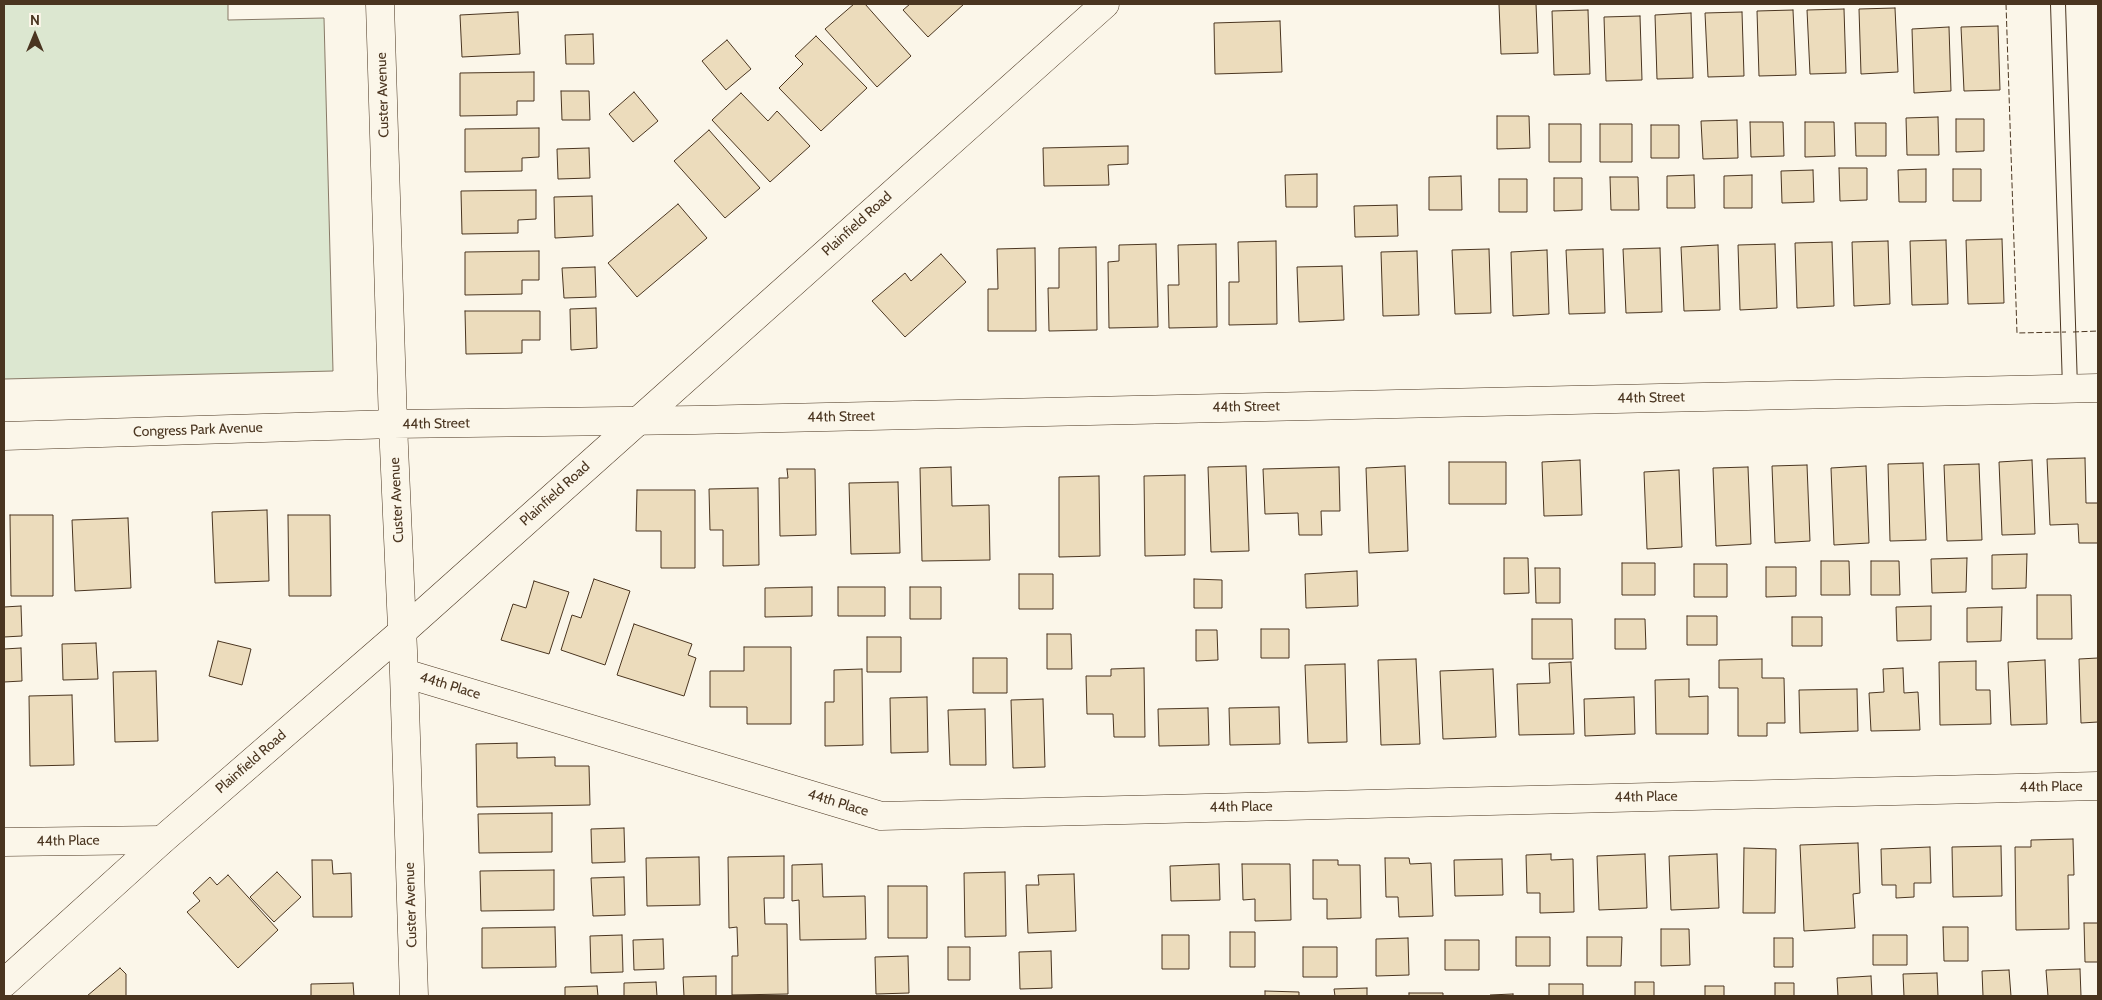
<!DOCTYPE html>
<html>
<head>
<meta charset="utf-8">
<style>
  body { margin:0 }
  #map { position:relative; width:2102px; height:1000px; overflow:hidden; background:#fbf6e9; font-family:Cabin,sans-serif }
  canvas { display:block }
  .frame { position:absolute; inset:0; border:5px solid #4a3520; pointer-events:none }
  .north { position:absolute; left:10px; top:10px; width:50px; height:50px; -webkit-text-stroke:4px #fbf6e9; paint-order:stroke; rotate:0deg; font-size:14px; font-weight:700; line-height:20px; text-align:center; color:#4a3520 }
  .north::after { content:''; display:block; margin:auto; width:18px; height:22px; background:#4a3520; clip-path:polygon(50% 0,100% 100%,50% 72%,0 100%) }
</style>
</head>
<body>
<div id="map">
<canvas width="2102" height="1000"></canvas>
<div class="frame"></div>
<div class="north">N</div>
</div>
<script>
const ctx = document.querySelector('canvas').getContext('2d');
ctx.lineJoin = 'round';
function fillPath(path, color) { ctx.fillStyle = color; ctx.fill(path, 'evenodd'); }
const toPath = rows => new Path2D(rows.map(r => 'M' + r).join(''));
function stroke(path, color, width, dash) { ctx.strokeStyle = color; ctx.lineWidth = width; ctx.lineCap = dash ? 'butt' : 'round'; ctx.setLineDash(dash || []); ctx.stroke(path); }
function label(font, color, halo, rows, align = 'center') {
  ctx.font = font + ' Cabin,sans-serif'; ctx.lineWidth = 4; ctx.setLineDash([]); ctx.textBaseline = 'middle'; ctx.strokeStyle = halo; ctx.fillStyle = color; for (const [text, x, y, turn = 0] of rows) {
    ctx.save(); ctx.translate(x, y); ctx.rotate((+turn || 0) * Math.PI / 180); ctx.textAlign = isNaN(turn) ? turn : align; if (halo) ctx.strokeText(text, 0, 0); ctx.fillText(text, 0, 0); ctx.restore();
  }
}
const green = toPath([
  [4,4,228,4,228,20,324,18,333,371,4,379,4,4]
]);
const building = toPath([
  [854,4,865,4,911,56,877,87,825,29,854,4],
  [910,4,964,4,928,37,903,10,910,4],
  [1499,4,1536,4,1538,53,1501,54,1499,4],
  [1895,8,1898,72,1861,74,1859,9,1895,8],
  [1844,9,1846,73,1810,74,1807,10,1844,9],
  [1588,10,1590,74,1554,75,1552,11,1588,10],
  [1793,10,1796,75,1759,76,1757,11,1793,10],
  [518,12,520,54,462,57,460,15,518,12],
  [1742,12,1744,76,1708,77,1705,13,1742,12],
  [1691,13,1693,78,1657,79,1655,15,1691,13],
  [1640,16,1642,80,1606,81,1604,17,1640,16],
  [1280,21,1282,72,1215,74,1214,23,1280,21],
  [1998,26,2000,90,1964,91,1961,27,1998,26],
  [1949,27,1951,91,1914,93,1912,29,1949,27],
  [593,34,594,64,566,64,565,35,593,34],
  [816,36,867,88,821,131,779,88,803,64,795,56,816,36],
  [727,40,751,69,726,90,702,61,727,40],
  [534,72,534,101,517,101,517,115,460,116,460,73,534,72],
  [561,91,589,91,590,120,562,120,561,91],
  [634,92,658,121,633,142,609,114,634,92],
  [741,93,768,121,777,111,810,146,770,182,712,120,741,93],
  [1497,116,1529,116,1530,148,1497,149,1497,116],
  [1938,117,1939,155,1907,155,1906,118,1938,117],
  [1956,119,1984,119,1984,151,1956,152,1956,119],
  [1737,120,1738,158,1703,159,1701,121,1737,120],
  [1750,122,1783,122,1784,156,1751,157,1750,122],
  [1805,122,1834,122,1835,156,1805,157,1805,122],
  [1855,123,1886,123,1886,156,1856,156,1855,123],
  [1549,124,1581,124,1581,162,1549,162,1549,124],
  [1600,124,1632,124,1632,162,1600,162,1600,124],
  [1651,125,1679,125,1679,158,1651,158,1651,125],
  [539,128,539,157,522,158,522,171,465,172,465,129,539,128],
  [709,130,760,188,725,218,674,161,709,130],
  [1128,146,1128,164,1108,165,1109,185,1044,186,1043,148,1128,146],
  [589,148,590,178,558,179,557,149,589,148],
  [1839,168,1867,168,1867,200,1840,201,1839,168],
  [1926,169,1926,202,1899,202,1898,170,1926,169],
  [1953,169,1981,169,1981,201,1953,201,1953,169],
  [1813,170,1814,202,1782,203,1781,171,1813,170],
  [1317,174,1317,207,1286,207,1285,175,1317,174],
  [1694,175,1695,208,1667,208,1667,176,1694,175],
  [1752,175,1752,208,1724,208,1724,176,1752,175],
  [1461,176,1462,210,1429,210,1429,177,1461,176],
  [1610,177,1638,177,1639,210,1611,210,1610,177],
  [1554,178,1582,178,1582,210,1554,211,1554,178],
  [1499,179,1527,179,1527,212,1499,212,1499,179],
  [536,190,536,219,518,220,518,233,462,234,461,191,536,190],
  [592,196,593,236,555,238,554,197,592,196],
  [678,204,707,238,637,297,608,263,678,204],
  [1397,205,1398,236,1355,237,1354,206,1397,205],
  [2002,239,2004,303,1968,304,1966,240,2002,239],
  [1946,240,1948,304,1912,305,1910,241,1946,240],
  [1276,241,1277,324,1229,325,1229,282,1239,282,1238,242,1276,241],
  [1888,241,1890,304,1854,306,1852,242,1888,241],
  [1832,242,1834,306,1797,308,1795,243,1832,242],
  [1156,244,1158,327,1109,328,1108,262,1119,261,1119,245,1156,244],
  [1216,244,1217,327,1169,328,1168,285,1179,285,1178,245,1216,244],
  [1775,244,1777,308,1740,310,1738,245,1775,244],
  [1718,245,1720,310,1684,311,1681,247,1718,245],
  [1096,247,1097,330,1049,331,1048,288,1059,288,1059,248,1096,247],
  [1035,248,1036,331,988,331,988,289,998,289,997,249,1035,248],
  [1660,248,1662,312,1626,313,1623,249,1660,248],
  [1489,249,1491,313,1455,314,1452,250,1489,249],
  [1603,249,1605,313,1569,314,1566,250,1603,249],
  [1547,250,1549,314,1513,316,1511,252,1547,250],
  [539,251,539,280,522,280,522,294,465,295,465,252,539,251],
  [1417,251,1419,315,1383,316,1381,252,1417,251],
  [941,254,966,282,905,337,872,301,905,273,911,281,941,254],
  [1342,266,1344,320,1299,322,1297,267,1342,266],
  [595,267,596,297,564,298,562,268,595,267],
  [596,308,597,348,571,350,570,309,596,308],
  [465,311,540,311,540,340,522,340,522,353,466,354,465,311],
  [2085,458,2086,503,2098,503,2098,543,2079,543,2078,524,2050,525,2047,459,2085,458],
  [1580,460,1582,515,1544,516,1542,462,1580,460],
  [2032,460,2035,534,2002,535,1999,462,2032,460],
  [1449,462,1506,462,1506,504,1449,504,1449,462],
  [1923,463,1926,540,1890,541,1888,464,1923,463],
  [1979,464,1982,540,1947,541,1944,465,1979,464],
  [1807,465,1810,541,1775,543,1772,466,1807,465],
  [1246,466,1249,551,1211,552,1208,467,1246,466],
  [1405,466,1408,551,1369,553,1366,468,1405,466],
  [1866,466,1869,543,1834,545,1831,468,1866,466],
  [951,467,952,506,989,505,990,560,922,561,920,468,951,467],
  [1339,467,1340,511,1321,511,1322,535,1299,535,1298,513,1265,514,1263,469,1339,467],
  [1748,467,1751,544,1716,546,1713,468,1748,467],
  [787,469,815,469,816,535,780,536,779,478,788,478,787,469],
  [1679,470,1682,547,1647,549,1644,472,1679,470],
  [1185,475,1185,555,1145,556,1144,476,1185,475],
  [1099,476,1100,556,1059,557,1059,477,1099,476],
  [898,482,900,553,851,554,849,483,898,482],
  [758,488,759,565,723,566,723,530,710,530,709,489,758,488],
  [637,490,695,490,695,568,661,568,661,531,636,531,637,490],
  [267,510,269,581,215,583,212,512,267,510],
  [10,515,53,515,53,596,11,596,10,515],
  [288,515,330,515,331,596,289,596,288,515],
  [128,518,131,588,75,591,72,520,128,518],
  [2027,554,2026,588,1992,589,1992,555,2027,554],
  [1504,558,1528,558,1529,593,1504,594,1504,558],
  [1967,558,1966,592,1932,593,1931,559,1967,558],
  [1821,561,1849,561,1850,595,1821,595,1821,561],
  [1871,561,1899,561,1900,595,1871,595,1871,561],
  [1622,563,1655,563,1655,595,1622,595,1622,563],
  [1694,564,1727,564,1727,597,1694,597,1694,564],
  [1766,567,1796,567,1796,596,1766,597,1766,567],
  [1535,568,1560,568,1560,603,1536,603,1535,568],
  [1357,571,1358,606,1306,608,1305,574,1357,571],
  [1019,574,1053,574,1053,609,1019,609,1019,574],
  [594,579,630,591,605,665,561,650,572,615,581,618,594,579],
  [1194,579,1222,580,1222,608,1194,608,1194,579],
  [534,581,569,592,549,654,501,640,513,604,526,608,534,581],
  [812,587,812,616,765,617,765,588,812,587],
  [838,587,885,587,885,616,838,616,838,587],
  [910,587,941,587,941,619,910,619,910,587],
  [2037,595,2071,595,2072,639,2037,639,2037,595],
  [21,606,22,636,4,637,4,607,21,606],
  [1931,606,1931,640,1897,641,1896,607,1931,606],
  [2002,607,2001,641,1967,642,1967,608,2002,607],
  [1687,616,1717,616,1717,645,1687,645,1687,616],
  [1792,617,1822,617,1822,646,1792,646,1792,617],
  [1532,619,1572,619,1573,659,1532,659,1532,619],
  [1615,619,1645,619,1646,649,1615,649,1615,619],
  [634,624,692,644,688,655,696,658,684,696,617,675,634,624],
  [1261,629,1289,629,1289,658,1261,658,1261,629],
  [1196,630,1217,630,1218,660,1196,661,1196,630],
  [1047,634,1071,634,1072,669,1047,669,1047,634],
  [867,637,901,637,901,672,867,672,867,637],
  [218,641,251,649,242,685,209,676,218,641],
  [96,643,98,679,63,680,62,644,96,643],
  [744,647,791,647,791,724,747,724,747,707,710,707,710,671,744,671,744,647],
  [21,648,22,681,4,682,4,649,21,648],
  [973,658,1007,658,1007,693,973,693,973,658],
  [2098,658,2098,722,2081,723,2079,659,2098,658],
  [1416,659,1420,744,1381,745,1378,660,1416,659],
  [1762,659,1762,678,1784,678,1785,723,1767,723,1767,736,1738,736,1738,688,1719,688,1719,660,1762,659],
  [2045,660,2047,724,2011,725,2008,662,2045,660],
  [1976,661,1976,690,1990,690,1991,724,1940,725,1939,662,1976,661],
  [1571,662,1574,734,1519,735,1517,684,1550,683,1549,663,1571,662],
  [1345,664,1347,742,1308,743,1305,665,1345,664],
  [1144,668,1145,737,1114,737,1113,714,1087,714,1086,676,1111,676,1111,669,1144,668],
  [1903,668,1904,693,1918,692,1920,730,1871,731,1869,693,1884,692,1883,669,1903,668],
  [862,669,863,745,825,746,825,702,834,702,834,670,862,669],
  [1493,669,1496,737,1443,739,1440,671,1493,669],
  [156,671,158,741,115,742,113,672,156,671],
  [1689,679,1689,697,1708,696,1708,734,1656,734,1655,680,1689,679],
  [1857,689,1858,731,1800,733,1799,690,1857,689],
  [72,695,74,765,30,766,29,696,72,695],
  [927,697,928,752,891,753,890,698,927,697],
  [1634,697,1635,734,1585,736,1584,699,1634,697],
  [1043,699,1045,767,1013,768,1011,700,1043,699],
  [1279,707,1280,744,1230,745,1229,708,1279,707],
  [1208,708,1209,745,1159,746,1158,709,1208,708],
  [985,709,986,765,950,765,948,710,985,709],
  [517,743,517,758,555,757,555,766,589,766,590,805,477,807,476,744,517,743],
  [552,813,552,852,479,853,478,814,552,813],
  [624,828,625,862,592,863,591,829,624,828],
  [2073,839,2074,875,2068,875,2069,929,2016,930,2015,847,2031,847,2031,840,2073,839],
  [1858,843,1860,893,1853,894,1855,928,1804,931,1800,845,1858,843],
  [2001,846,2002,896,1953,897,1952,847,2001,846],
  [1930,847,1931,883,1914,883,1914,897,1896,898,1896,885,1882,885,1881,849,1930,847],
  [1744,848,1776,849,1775,913,1743,913,1744,848],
  [1551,854,1551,860,1573,859,1574,912,1540,913,1540,893,1527,893,1526,855,1551,854],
  [1645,854,1647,908,1599,910,1597,856,1645,854],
  [1717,854,1719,908,1671,910,1669,856,1717,854],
  [784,856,784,898,764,898,765,924,787,924,788,994,732,995,732,956,738,956,737,927,729,928,728,857,784,856],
  [699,857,700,905,647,906,646,858,699,857],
  [1385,858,1409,858,1410,864,1431,863,1433,916,1399,917,1398,897,1386,897,1385,858],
  [1502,859,1503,895,1455,896,1454,860,1502,859],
  [312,860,332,860,333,874,351,873,352,917,313,917,312,860],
  [1313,860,1338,860,1338,865,1360,865,1361,918,1327,919,1327,899,1313,899,1313,860],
  [822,864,823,897,865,896,866,939,800,940,799,900,792,901,792,865,822,864],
  [1219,864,1220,900,1171,901,1170,866,1219,864],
  [1242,864,1290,864,1291,920,1255,921,1255,899,1243,900,1242,864],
  [554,870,554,910,481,911,480,871,554,870],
  [277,872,301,897,274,922,250,897,277,872],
  [1005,872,1006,936,965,937,964,873,1005,872],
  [1074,874,1076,931,1028,933,1026,885,1039,885,1038,875,1074,874],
  [228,875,278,930,238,968,187,912,200,901,193,893,210,877,217,885,228,875],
  [624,877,625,915,593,916,591,878,624,877],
  [888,886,927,886,927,938,888,938,888,886],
  [2084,923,2098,923,2098,962,2085,962,2084,923],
  [555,927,556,967,482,968,482,928,555,927],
  [1943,927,1968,927,1968,961,1944,961,1943,927],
  [1661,929,1689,929,1690,965,1661,966,1661,929],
  [1230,932,1255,932,1255,967,1230,967,1230,932],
  [622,935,623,972,591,973,590,936,622,935],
  [1162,935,1189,935,1189,969,1162,969,1162,935],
  [1873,935,1907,935,1907,965,1873,965,1873,935],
  [1516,937,1550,937,1550,966,1516,966,1516,937],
  [1587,937,1622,937,1621,966,1587,966,1587,937],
  [1408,938,1409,975,1376,976,1376,939,1408,938],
  [1774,938,1793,938,1793,967,1774,967,1774,938],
  [663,939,664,969,634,970,633,940,663,939],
  [1445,940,1479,940,1479,970,1445,970,1445,940],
  [948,947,970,947,970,980,948,980,948,947],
  [1303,947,1337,947,1337,977,1303,977,1303,947],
  [1051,951,1052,988,1020,989,1019,952,1051,951],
  [908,956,909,993,876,994,875,957,908,956],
  [120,968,126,974,126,996,87,996,120,968],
  [2080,969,2081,996,2048,996,2046,970,2080,969],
  [2009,970,2011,996,1983,996,1982,971,2009,970],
  [1937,973,1938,996,1904,996,1903,974,1937,973],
  [716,976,716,996,684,996,683,977,716,976],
  [1871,976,1872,996,1838,996,1837,978,1871,976],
  [656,982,657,996,624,996,624,983,656,982],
  [1635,982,1654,982,1654,996,1635,996,1635,982],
  [353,983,354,996,311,996,311,984,353,983],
  [1775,983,1794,983,1794,996,1775,996,1775,983],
  [1549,984,1583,984,1583,996,1549,996,1549,984],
  [597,986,598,996,565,996,565,987,597,986],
  [1705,986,1724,986,1724,996,1705,996,1705,986],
  [1367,988,1367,996,1335,996,1334,989,1367,988],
  [1265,991,1299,992,1299,996,1265,996,1265,991],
  [1409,993,1443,993,1443,996,1409,996,1409,993],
  [1513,994,1513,996,1490,996,1490,995,1513,994]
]);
const service = toPath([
  [2058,4,2070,388]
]);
const minor = toPath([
  [380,4,393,424,404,673,414,996],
  [4,436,393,424,695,420,2098,388],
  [404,673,881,816,2098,786],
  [4,842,162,840]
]);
const tertiary = toPath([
  [4,983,162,840,403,631,1105,4]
]);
const fence = toPath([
  [2006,4,2017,333,2066,332],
  [2073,332,2098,331]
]);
const streetNames = [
  ["Custer Avenue",383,95,-92],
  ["Plainfield Road",857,224,-42],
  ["44th Street",1651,398,-1],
  ["44th Street",1246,407,-1],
  ["44th Street",841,417,-1],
  ["44th Street",436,424,-1],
  ["Congress Park Avenue",198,430,-2],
  ["Plainfield Road",555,494,-42],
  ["Custer Avenue",397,500,-93],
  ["44th Place",450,686,17],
  ["Plainfield Road",251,762,-41],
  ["44th Place",2051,787,-1],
  ["44th Place",1646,797,-1],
  ["44th Place",838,803,17],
  ["44th Place",1241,807,-1],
  ["44th Place",68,841,-1],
  ["Custer Avenue",411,905,-92]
];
fillPath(green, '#dce7d0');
stroke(green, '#887966', 1);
fillPath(building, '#ecdcbc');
stroke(building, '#4a3520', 1);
stroke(service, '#4a3520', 16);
stroke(minor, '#4a3520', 29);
stroke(tertiary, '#4a3520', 29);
stroke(service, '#fbf6e9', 14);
stroke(minor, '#fbf6e9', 28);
stroke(tertiary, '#fbf6e9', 28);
stroke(fence, '#4a3520', 1, [6, 2.5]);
label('14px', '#4a3520', '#fbf6e9', streetNames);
</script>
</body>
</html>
